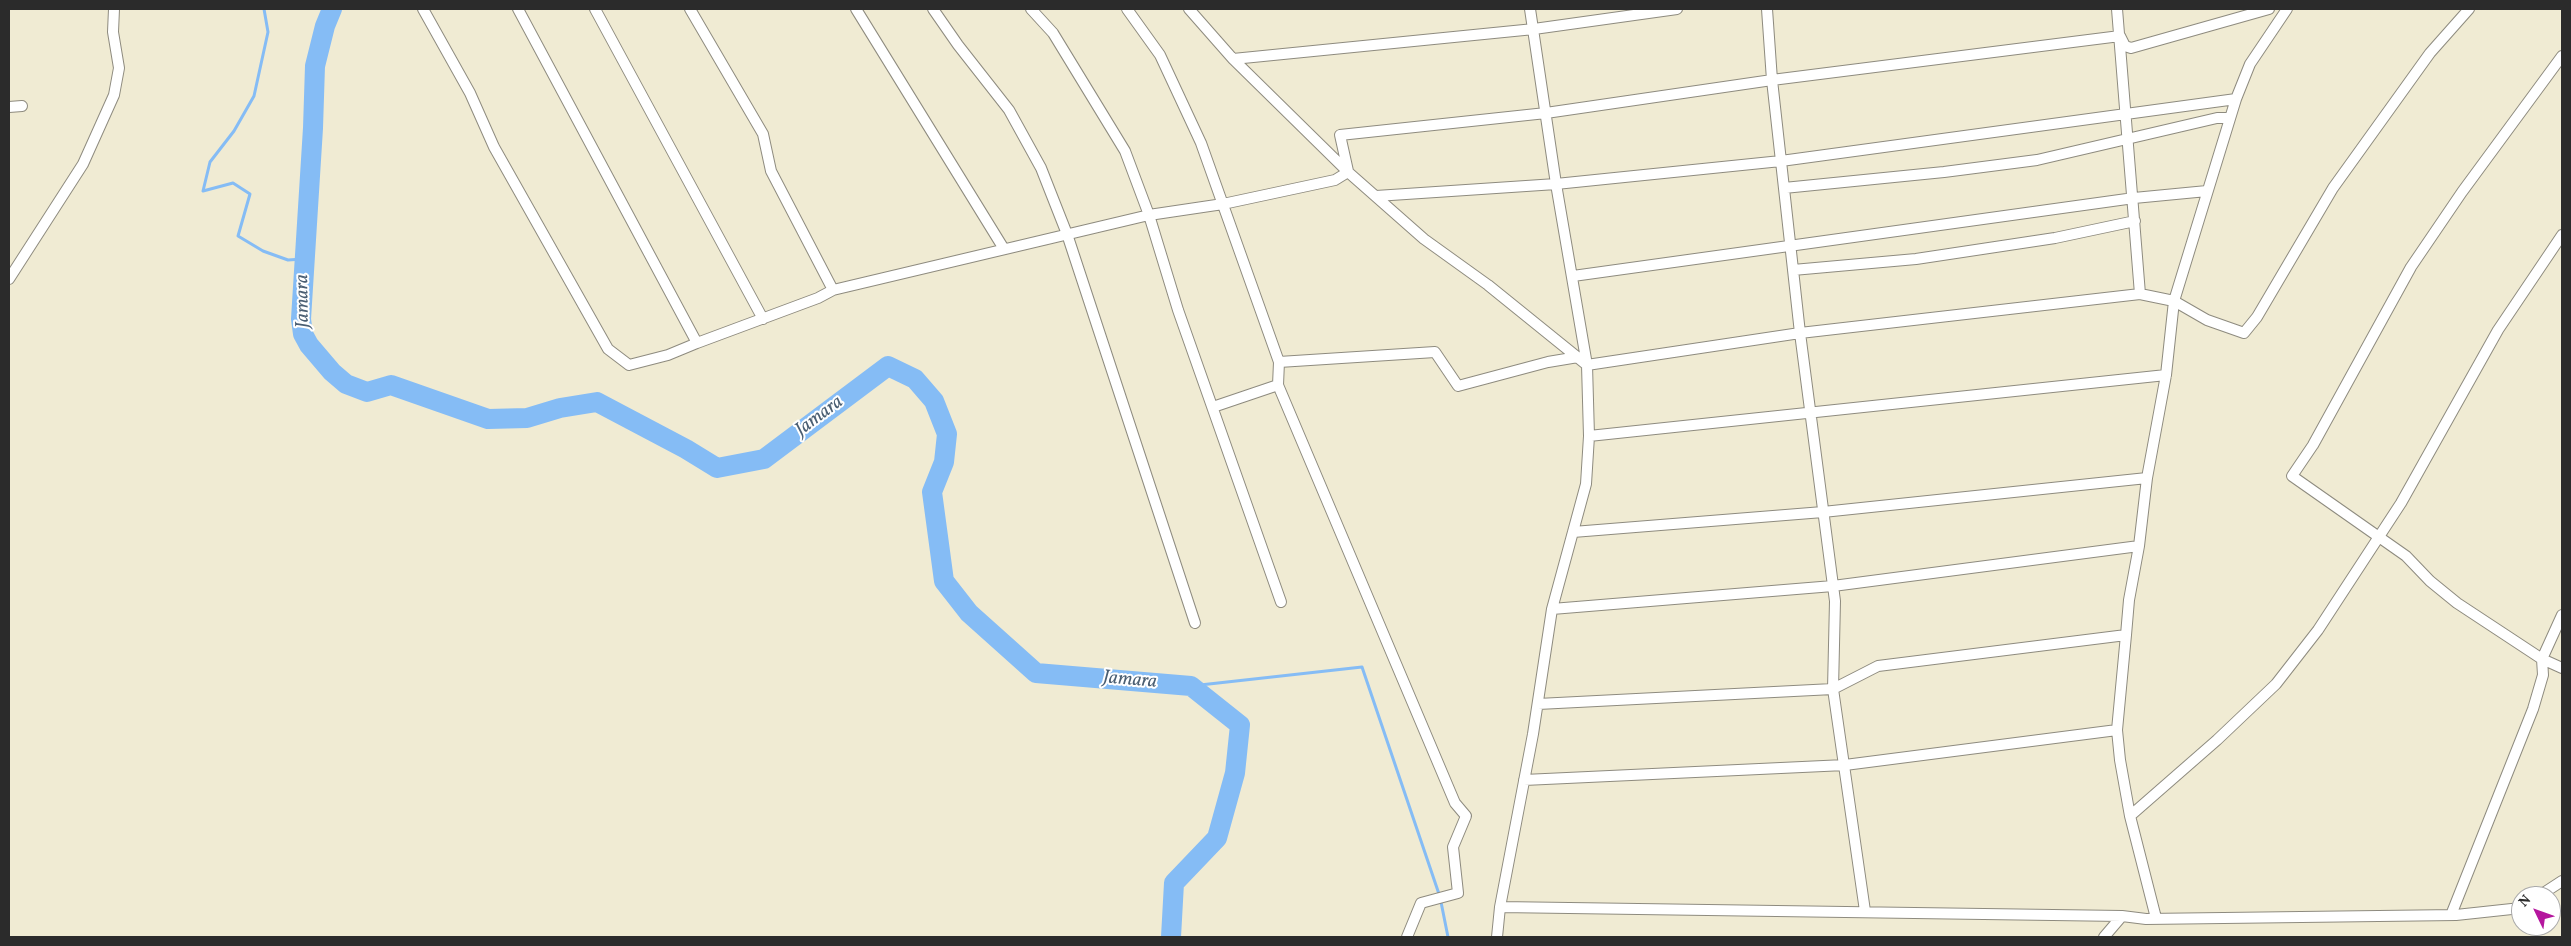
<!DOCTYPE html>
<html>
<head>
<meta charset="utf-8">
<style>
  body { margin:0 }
  #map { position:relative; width:2571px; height:946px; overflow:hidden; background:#f0ebd3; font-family:Vollkorn,serif }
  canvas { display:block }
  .frame { position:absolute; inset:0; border:10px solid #2b2b2b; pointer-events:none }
  .north { position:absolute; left:2511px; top:886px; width:50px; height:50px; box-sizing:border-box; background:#fff; border:1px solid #aaa; border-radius:50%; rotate:312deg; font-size:14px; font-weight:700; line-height:20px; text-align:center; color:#2b2b2b }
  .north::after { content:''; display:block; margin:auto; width:18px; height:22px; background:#b5179e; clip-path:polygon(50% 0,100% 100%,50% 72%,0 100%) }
</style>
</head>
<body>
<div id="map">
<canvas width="2571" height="946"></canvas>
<div class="frame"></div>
<div class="north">N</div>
</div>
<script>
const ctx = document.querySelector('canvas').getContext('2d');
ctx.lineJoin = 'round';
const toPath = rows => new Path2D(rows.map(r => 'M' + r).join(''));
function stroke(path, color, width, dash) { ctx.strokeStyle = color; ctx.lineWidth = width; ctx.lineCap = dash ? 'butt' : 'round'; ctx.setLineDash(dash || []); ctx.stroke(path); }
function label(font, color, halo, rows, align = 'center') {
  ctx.font = font + ' Vollkorn,serif'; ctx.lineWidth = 4; ctx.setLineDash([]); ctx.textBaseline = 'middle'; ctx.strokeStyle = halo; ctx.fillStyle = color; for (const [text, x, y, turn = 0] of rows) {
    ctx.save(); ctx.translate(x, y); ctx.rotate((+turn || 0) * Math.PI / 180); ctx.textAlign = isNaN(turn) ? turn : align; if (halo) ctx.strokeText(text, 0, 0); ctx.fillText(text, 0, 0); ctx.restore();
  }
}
const stream = toPath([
  [264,9,268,32,254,96,234,131,210,162,203,191,233,183,250,194,238,236,263,251,288,260,303,259],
  [1191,686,1362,667,1440,897,1448,937]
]);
const river = toPath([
  [332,9,325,26,315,66,313,128,301,319,303,334,309,345,332,372,346,384,367,392,391,385,488,419,527,418,560,408,597,402,686,449,717,468,764,459,888,366,915,379,934,401,947,434,944,462,932,492,944,581,969,613,1036,673,1191,686,1240,725,1235,773,1217,838,1174,883,1171,937]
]);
const minor = toPath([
  [423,9,470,93,494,147,608,349,629,365,668,355,697,343],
  [518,9,697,343,818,298,833,290,1149,215,1223,204,1335,180,1348,172],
  [595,9,763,319],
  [690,9,763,134,771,171,833,290],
  [856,9,1004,249],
  [933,9,958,45,1009,110,1041,168,1067,234,1195,623],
  [1031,9,1053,33,1125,151,1149,215,1178,310,1281,602],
  [1127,9,1160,55,1201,143,1279,362,1278,385,1455,803,1466,816,1453,847,1458,893,1421,903,1407,937],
  [1189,9,1233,59,1348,172,1424,239,1488,285,1587,365,1589,436,1586,484,1552,609,1533,734,1500,907,1497,937],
  [1530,9,1556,184,1587,365,1800,333,2140,294,2174,301,2166,375,2147,478,2139,546,1833,586,1552,609],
  [1767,9,1772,80,1800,333,1835,601,1833,689,1865,911],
  [2117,9,2140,294],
  [2287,9,2250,64,2236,99,2174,301,2207,320,2244,333,2257,317,2333,188,2430,53,2469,9],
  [2562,56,2462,192,2411,267,2313,445,2292,476,2406,556,2430,581,2457,603,2542,659,2562,668],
  [1233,59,1534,29,1677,9],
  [9,107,22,106],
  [1348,171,1340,135,1546,113,1772,80,2120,36,2125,46,2131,48,2269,9],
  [1784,188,1944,172,2037,160,2217,118,2230,118],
  [1376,196,1556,184,1781,161,2236,99],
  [1793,270,1916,259,2055,238,2135,221],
  [1573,276,2134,198,2207,191],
  [9,279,83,164,114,95,119,68,113,32,114,9],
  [1279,362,1435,352,1458,386,1548,362,1578,357],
  [1213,407,1278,385],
  [1589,436,2166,375],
  [1573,532,1823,512,2147,478],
  [2126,635,2117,730,2120,760,2130,816,2156,918],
  [1538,704,1833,689,1878,666,2126,635,2129,600,2139,546],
  [1524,780,1845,765,2117,730],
  [2130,816,2217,740,2276,684,2318,630,2401,503,2498,330,2562,235],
  [2539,896,2562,881],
  [1500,907,2122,916,2146,919,2456,915,2521,908],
  [2451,915,2533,709,2543,675,2542,659,2562,615],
  [2104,937,2122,916]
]);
const waterNames = [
  ["Jamara",304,301,-91],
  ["Jamara",820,417,-37],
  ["Jamara",1130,681,5]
];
stroke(stream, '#85bcf5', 3);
stroke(river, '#85bcf5', 20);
stroke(minor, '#8e8b7f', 12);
stroke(minor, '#fff', 10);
label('italic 19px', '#4a5e72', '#fff', waterNames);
</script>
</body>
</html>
